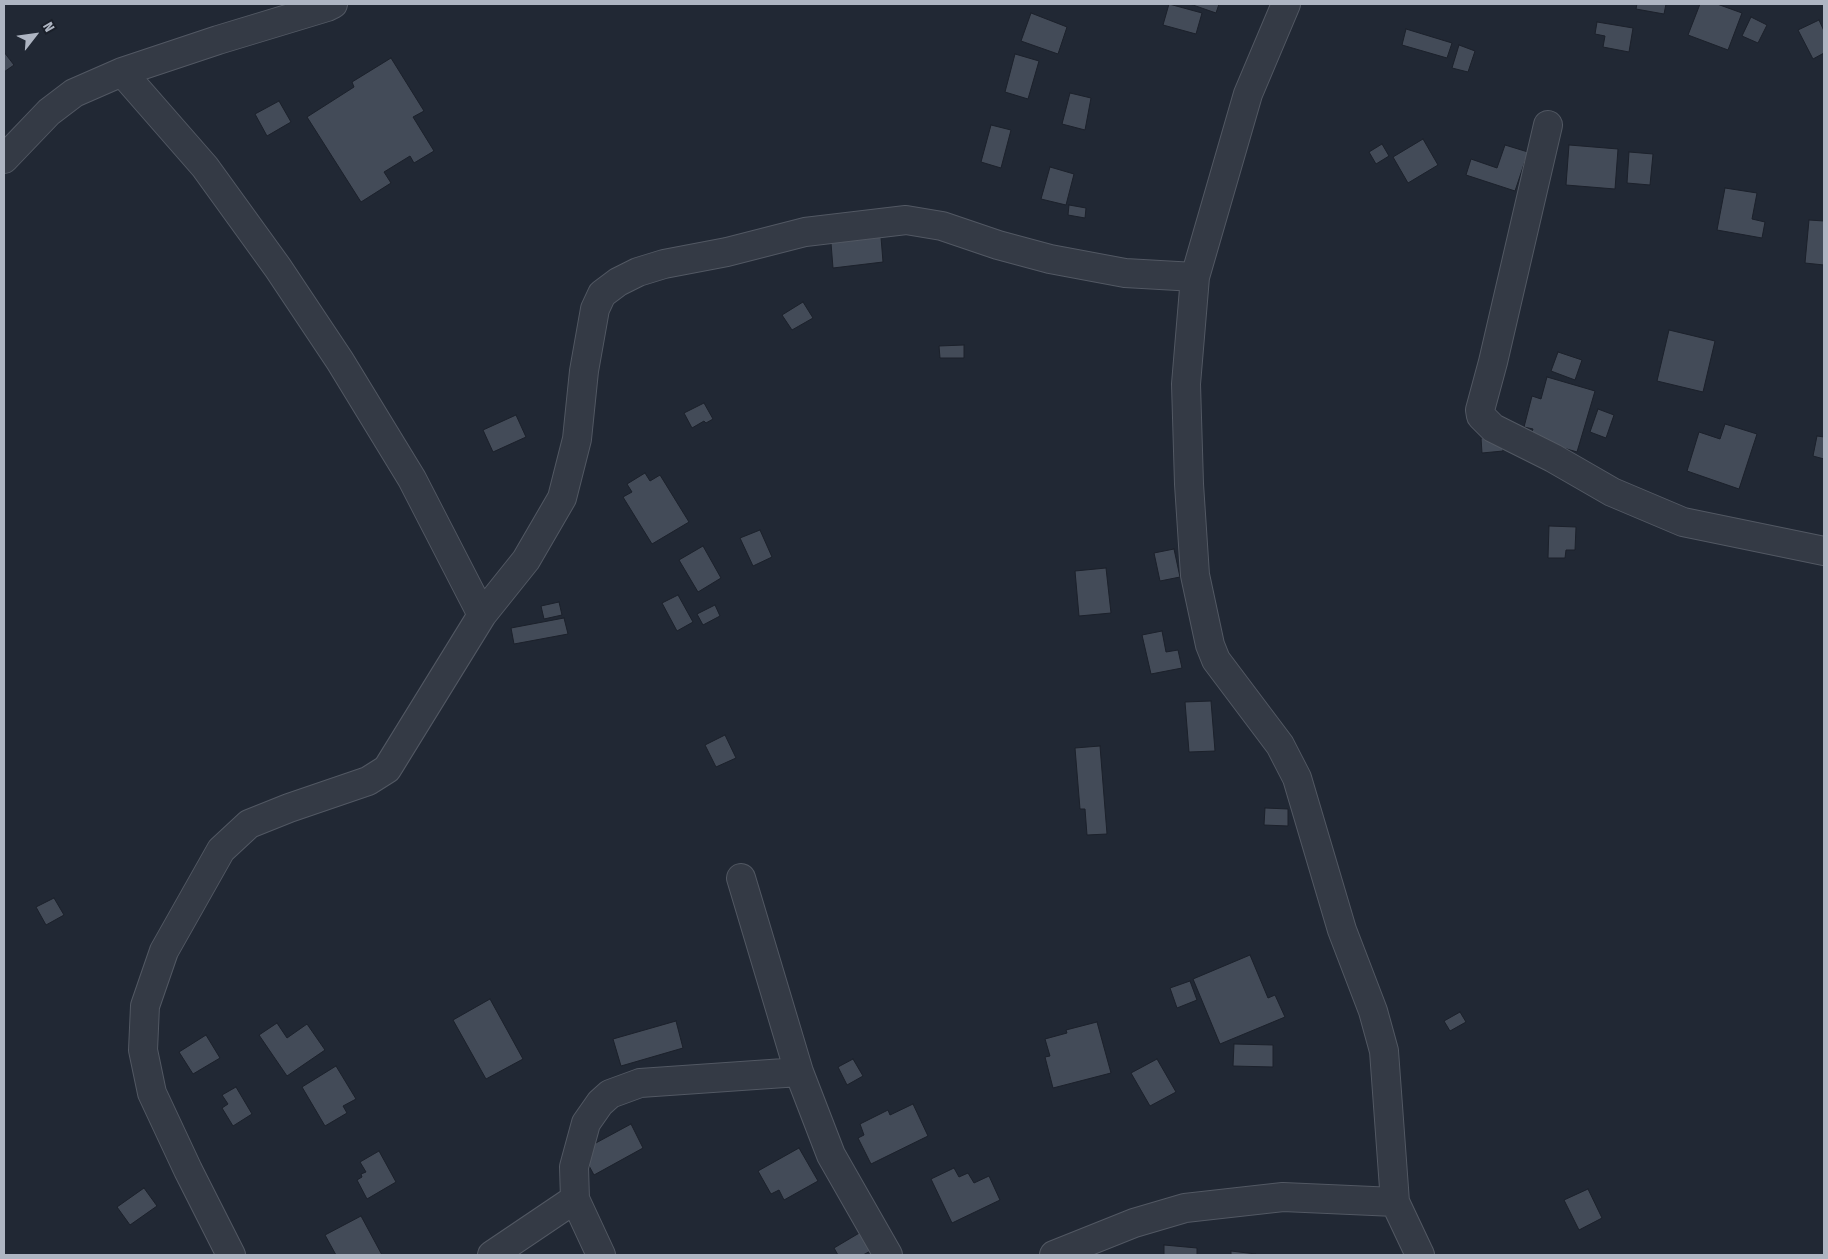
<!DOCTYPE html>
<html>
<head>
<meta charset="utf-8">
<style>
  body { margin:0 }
  #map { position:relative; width:1828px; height:1259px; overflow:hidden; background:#212834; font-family:"Fira Sans Condensed",sans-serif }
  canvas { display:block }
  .frame { position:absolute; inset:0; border:5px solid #aeb5c2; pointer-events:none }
  .north { position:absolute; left:10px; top:10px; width:50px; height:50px; -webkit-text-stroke:4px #1a1f29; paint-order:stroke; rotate:60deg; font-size:14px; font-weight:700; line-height:20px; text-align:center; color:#aeb5c2 }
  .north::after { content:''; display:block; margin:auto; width:18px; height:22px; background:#aeb5c2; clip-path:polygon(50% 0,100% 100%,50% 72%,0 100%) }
</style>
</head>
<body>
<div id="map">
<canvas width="1828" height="1259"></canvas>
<div class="frame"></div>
<div class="north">N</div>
</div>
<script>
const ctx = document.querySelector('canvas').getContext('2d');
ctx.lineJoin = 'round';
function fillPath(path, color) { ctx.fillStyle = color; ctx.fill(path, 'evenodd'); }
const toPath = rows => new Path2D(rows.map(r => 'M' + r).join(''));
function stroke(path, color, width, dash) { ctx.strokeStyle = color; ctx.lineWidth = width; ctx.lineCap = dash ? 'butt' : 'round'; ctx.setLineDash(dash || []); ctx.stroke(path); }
const building = toPath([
  [1169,4,1202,13,1196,34,1163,25,1169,4],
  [1190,4,1219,4,1216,13,1190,4],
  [1637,4,1666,4,1664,14,1636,9,1637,4],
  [1700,4,1717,4,1742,13,1728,50,1688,35,1700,4],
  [1031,13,1067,27,1058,54,1021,41,1031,13],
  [1751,17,1767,25,1758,43,1742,36,1751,17],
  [1819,20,1824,31,1824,53,1813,59,1798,30,1819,20],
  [1597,22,1633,28,1629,52,1603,47,1605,36,1595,34,1597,22],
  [1406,29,1452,43,1447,58,1402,45,1406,29],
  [1459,45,1475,51,1468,72,1452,68,1459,45],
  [4,52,14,65,4,72,4,52],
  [1015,54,1039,61,1028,99,1005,92,1015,54],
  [391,58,424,111,413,117,434,151,414,163,410,156,384,172,391,183,361,202,307,117,354,87,352,82,391,58],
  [1070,93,1091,98,1085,130,1062,124,1070,93],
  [279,101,291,122,267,136,255,114,279,101],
  [991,125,1011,130,1001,168,981,162,991,125],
  [1423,139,1438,165,1408,183,1393,157,1423,139],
  [1382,144,1389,156,1376,164,1369,152,1382,144],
  [1505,145,1528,152,1515,191,1466,175,1471,159,1497,168,1505,145],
  [1569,145,1618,149,1615,189,1566,185,1569,145],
  [1629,152,1653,154,1650,185,1627,183,1629,152],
  [1050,167,1074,174,1066,205,1041,199,1050,167],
  [1725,188,1757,193,1752,219,1765,222,1762,238,1717,230,1725,188],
  [1069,205,1086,208,1085,218,1068,215,1069,205],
  [1809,220,1824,221,1824,265,1805,263,1809,220],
  [881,237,883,262,833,268,831,243,881,237],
  [803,302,813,318,792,330,782,315,803,302],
  [1669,330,1715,341,1703,392,1657,381,1669,330],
  [964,345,964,358,940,358,939,346,964,345],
  [1558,352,1582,360,1575,380,1551,371,1558,352],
  [1547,377,1595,391,1577,452,1530,438,1533,429,1524,427,1532,396,1541,399,1547,377],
  [704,403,713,419,706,423,704,421,692,428,684,413,704,403],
  [1598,409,1614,415,1606,438,1590,432,1598,409],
  [516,415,526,437,493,452,483,430,516,415],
  [1725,424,1757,434,1739,489,1687,471,1699,432,1720,439,1725,424],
  [1502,436,1503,451,1482,453,1481,438,1502,436],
  [1817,436,1824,437,1824,459,1813,456,1817,436],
  [645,473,650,481,660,475,689,522,652,544,623,497,632,492,627,484,645,473],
  [1549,526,1576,527,1575,550,1566,550,1565,558,1548,558,1549,526],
  [760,530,772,557,753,566,740,538,760,530],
  [703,546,721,578,698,592,679,560,703,546],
  [1174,549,1180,577,1160,581,1154,553,1174,549],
  [1106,568,1111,613,1079,616,1075,571,1106,568],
  [678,595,693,622,677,631,662,603,678,595],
  [559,602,562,615,544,619,541,606,559,602],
  [715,605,720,616,703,625,697,614,715,605],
  [564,618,568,634,514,644,511,628,564,618],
  [1162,631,1166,652,1178,650,1182,668,1151,674,1142,635,1162,631],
  [1211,701,1215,751,1189,752,1185,702,1211,701],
  [725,735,736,758,716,767,705,745,725,735],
  [1100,746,1107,834,1087,835,1085,809,1080,809,1075,748,1100,746],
  [1265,808,1288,809,1288,826,1264,825,1265,808],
  [54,898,64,915,46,925,36,907,54,898],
  [1250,955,1268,998,1275,995,1285,1017,1220,1044,1193,979,1250,955],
  [1190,981,1197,1000,1177,1008,1170,988,1190,981],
  [490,999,523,1059,486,1079,453,1020,490,999],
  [1460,1012,1466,1022,1450,1031,1444,1021,1460,1012],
  [676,1021,683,1048,621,1066,613,1039,676,1021],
  [1097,1022,1111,1073,1053,1088,1045,1057,1050,1056,1045,1039,1067,1033,1066,1030,1097,1022],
  [277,1023,287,1038,307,1024,325,1050,287,1076,259,1035,277,1023],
  [206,1035,220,1058,193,1074,179,1052,206,1035],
  [1234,1044,1273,1045,1273,1067,1233,1066,1234,1044],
  [853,1059,863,1076,847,1085,838,1067,853,1059],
  [1157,1059,1176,1092,1150,1106,1131,1073,1157,1059],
  [336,1066,356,1099,343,1106,347,1113,325,1126,302,1087,336,1066],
  [236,1087,252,1114,233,1126,222,1108,228,1104,222,1095,236,1087],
  [913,1104,928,1136,871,1164,858,1138,864,1135,860,1124,888,1110,890,1115,913,1104],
  [631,1124,643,1148,594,1175,581,1151,631,1124],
  [799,1148,818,1181,784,1200,779,1190,771,1194,758,1171,799,1148],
  [379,1151,396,1182,367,1199,357,1180,362,1177,361,1174,366,1172,360,1162,379,1151],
  [954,1168,959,1177,968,1173,974,1183,989,1176,1000,1200,952,1223,931,1179,954,1168],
  [144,1188,157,1206,130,1225,117,1207,144,1188],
  [1588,1189,1602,1218,1579,1230,1564,1200,1588,1189],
  [361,1216,382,1255,336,1255,325,1235,361,1216],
  [866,1229,876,1248,863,1255,838,1255,834,1248,866,1229],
  [1164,1245,1197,1248,1197,1255,1164,1255,1164,1245],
  [1231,1251,1256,1254,1255,1255,1231,1255,1231,1251]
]);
const minor = toPath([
  [1286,4,1248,94,1195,277,1186,384,1189,484,1195,575,1210,645,1216,660,1280,745,1297,778,1342,930,1373,1011,1384,1051,1395,1202,1420,1255],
  [122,72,205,167,278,268,340,361,412,479,482,615],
  [1548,125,1493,362,1480,410,1481,416,1493,428,1553,458,1612,492,1683,522,1824,551],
  [4,159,49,112,74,93,122,72,218,40,327,7,333,4],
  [741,878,799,1072,831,1155,888,1255],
  [231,1255,188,1170,152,1093,143,1050,145,1006,164,951,221,850,249,824,289,808,368,781,387,769,482,615,526,560,562,498,577,439,584,371,595,309,602,294,618,282,638,272,664,264,727,252,805,232,906,220,942,226,998,245,1050,259,1125,273,1195,277],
  [492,1255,575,1199],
  [601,1255,575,1199,574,1167,586,1123,600,1103,610,1094,640,1083,799,1072],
  [1054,1255,1134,1223,1185,1208,1283,1197,1395,1202]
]);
fillPath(building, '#434b58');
stroke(building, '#1c212b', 1);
stroke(minor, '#525863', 30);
stroke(minor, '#343a45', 28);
</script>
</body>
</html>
